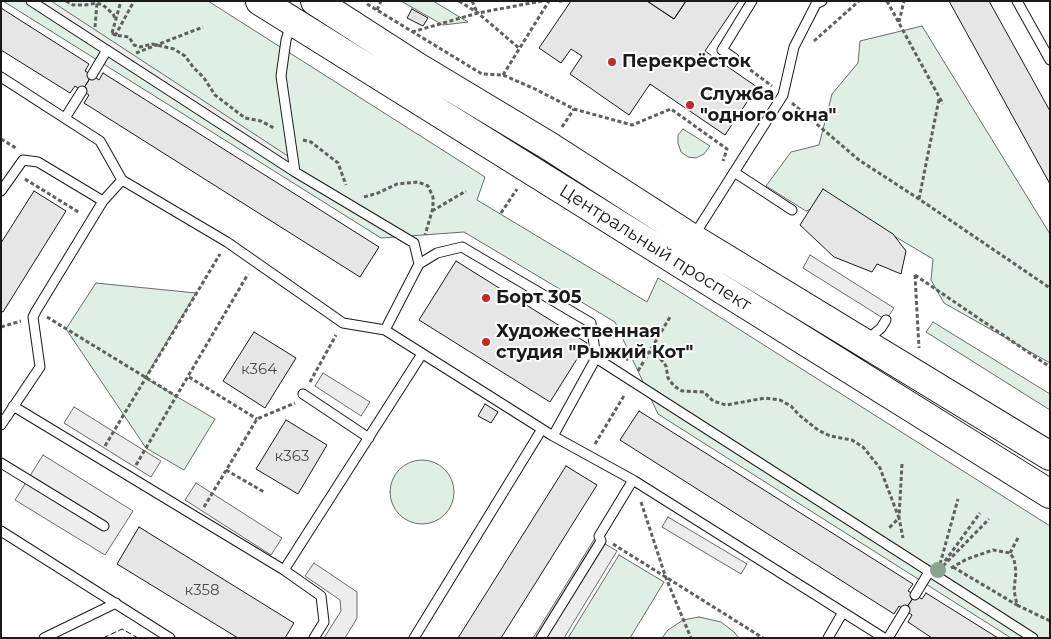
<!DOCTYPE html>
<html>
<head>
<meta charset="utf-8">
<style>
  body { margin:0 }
  #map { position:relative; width:1051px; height:639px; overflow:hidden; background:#fff; font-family:Montserrat,sans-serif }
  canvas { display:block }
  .frame { position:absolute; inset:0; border:2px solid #1a1a1a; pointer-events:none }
</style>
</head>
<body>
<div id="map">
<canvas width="1051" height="639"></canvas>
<div class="frame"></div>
</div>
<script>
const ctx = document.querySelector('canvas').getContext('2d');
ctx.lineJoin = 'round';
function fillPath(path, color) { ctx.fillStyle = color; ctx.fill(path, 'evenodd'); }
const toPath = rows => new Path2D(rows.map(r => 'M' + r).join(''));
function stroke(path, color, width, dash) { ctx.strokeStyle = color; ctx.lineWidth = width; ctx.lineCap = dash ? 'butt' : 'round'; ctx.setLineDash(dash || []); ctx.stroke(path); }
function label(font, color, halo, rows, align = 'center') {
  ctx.font = font + ' Montserrat,sans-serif'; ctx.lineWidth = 4; ctx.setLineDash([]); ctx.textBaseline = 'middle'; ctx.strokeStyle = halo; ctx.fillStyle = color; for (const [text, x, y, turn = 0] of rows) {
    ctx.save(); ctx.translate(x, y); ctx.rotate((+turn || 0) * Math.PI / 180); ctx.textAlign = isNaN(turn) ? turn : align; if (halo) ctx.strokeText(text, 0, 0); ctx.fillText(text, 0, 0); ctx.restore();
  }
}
const green = toPath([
  [3,1,208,1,485,177,477,200,647,302,658,278,1050,526,1050,638,1011,638,658,414,615,322,464,232,381,238,3,1],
  [401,1,433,1,468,22,443,25,401,1],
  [922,26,1050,234,1050,363,944,303,931,280,933,259,833,200,806,211,766,186,791,152,819,145,832,94,858,63,860,41,922,26],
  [683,129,710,146,704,154,696,158,688,157,681,152,678,143,678,135,683,129],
  [96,283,196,293,145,378,215,419,184,470,146,448,66,329,96,283],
  [933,322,1050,394,1050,410,926,332,933,322],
  '390 492a32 32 0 1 1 64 0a32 32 0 1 1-64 0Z',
  [619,555,664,582,630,638,568,638,619,555],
  [699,617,721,622,734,632,739,638,662,638,668,630,683,620,699,617]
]);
const parking = toPath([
  [31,1,51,1,294,160,295,172,31,1],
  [810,255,894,308,886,320,803,268,810,255],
  [323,373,370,402,361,416,315,386,323,373],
  [74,407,161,461,151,477,64,423,74,407],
  [43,455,133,511,105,555,15,500,43,455],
  [196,483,282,538,271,555,185,500,196,483],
  [668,517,747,564,741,574,662,527,668,517],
  [595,538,617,551,564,638,533,638,595,538],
  [314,563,357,592,357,618,345,638,324,638,341,611,340,600,305,576,314,563]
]);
const building = toPath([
  [571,1,647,1,674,19,686,1,739,1,705,51,757,87,725,135,650,84,629,115,570,74,582,56,571,49,561,63,539,48,571,1],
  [647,1,686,1,674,19,647,1],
  [949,1,989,1,1050,111,1050,184,949,1],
  [1,8,89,64,85,71,92,75,82,91,75,86,70,93,1,50,1,8],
  [412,9,428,18,423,26,407,18,412,9],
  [103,73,379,247,360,277,84,103,89,95,82,91,92,75,99,80,103,73],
  [823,189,893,234,906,251,901,274,877,264,872,272,834,257,800,225,823,189],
  [34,191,66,211,3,312,1,311,1,243,34,191],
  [456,261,587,343,550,402,419,320,456,261],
  [254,332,296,358,265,408,223,381,254,332],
  [485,404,498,412,491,423,478,416,485,404],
  [639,411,913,584,908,591,915,595,905,610,899,606,894,614,620,440,639,411],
  [286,420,327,445,298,494,256,469,286,420],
  [566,466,597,485,501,638,458,638,566,466],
  [139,527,294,623,285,638,238,638,117,564,139,527],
  [926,593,998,638,932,638,908,622,912,615,905,610,915,595,922,599,926,593]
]);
const path = toPath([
  [66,1,73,5,85,5,97,3,103,5,113,14,116,20],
  [459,1,478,13,520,49],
  [472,1,477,12],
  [559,1,562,1],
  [887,1,943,104],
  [367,4,482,74,503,75,535,89,574,109,632,125,671,109,727,149,723,161],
  [377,10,381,1],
  [899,22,904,1],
  [95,27,97,3],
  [412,32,478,13,542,1],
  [112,33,115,35,129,37,134,45,140,47,152,44,174,49,185,56,193,67,204,78,215,95,245,118,261,121,274,128],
  [112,33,121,1],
  [115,36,134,1],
  [814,41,859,1],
  [136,53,203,27],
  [745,66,772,86],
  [503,75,549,1],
  [792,103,859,160,919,199,1050,288],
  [562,127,574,109],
  [1,139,16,148],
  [303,140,311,142,338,163,346,185],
  [25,179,80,213],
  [364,197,378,193,397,184,418,182,428,186,433,197,433,208,425,235],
  [919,199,939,99],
  [432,211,466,191],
  [501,213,517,189],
  [915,275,1050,367],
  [915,275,919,348],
  [47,317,176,396],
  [1,327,21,321],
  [626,360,637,353,648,351,659,357,666,366,668,378,674,386,682,391,704,392,713,401,726,405,765,398,780,400,791,406,799,415,818,430,830,436,852,440,863,447,880,468,899,518,888,529],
  [638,371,670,317],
  [189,377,257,419],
  [310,382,336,335],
  [595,444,625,394],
  [105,446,220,254],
  [902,464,899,518,903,538],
  [136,465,248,274],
  [226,470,264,492],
  [641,502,666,578,691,638],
  [204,507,257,419,295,403],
  [613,544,763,638],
  [1010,553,1018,538],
  [945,561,980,513],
  [940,564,958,499],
  [943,566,989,519],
  [953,567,1017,605,1016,606],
  [951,568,967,559,993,550,1010,553,1014,559,1016,572,1014,590,1017,605,1050,621]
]);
const service = toPath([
  [31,1,295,172,414,243,419,264],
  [1017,1,1050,60],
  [291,24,286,40,281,76,295,172],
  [734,58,722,50,752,1],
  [92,75,107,50],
  [1,77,100,141,122,180,227,242,343,323,385,330,553,436,633,480,884,638],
  [65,118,82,91],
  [734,172,792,210],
  [1,191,23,160,38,162,103,201],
  [693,237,783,95,794,47,816,4,822,1],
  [385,330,419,264,437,253,462,247,591,323,596,358,1033,638],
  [866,341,881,328,886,320],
  [303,394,369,438],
  [13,406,284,570,321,596,324,622,314,638],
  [1,425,40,367,33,317,36,311,103,201,122,180],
  [553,436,596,358],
  [1,463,104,526],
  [1,531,170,638],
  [284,570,422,354],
  [915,595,929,572],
  [44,638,116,603],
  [414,638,542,429],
  [541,638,601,541,599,536,633,480],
  [828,638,843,612],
  [888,638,905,610]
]);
const primary = toPath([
  [260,1,1050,494],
  [315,1,416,66,549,146,692,238,1050,456]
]);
const fence = toPath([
  [103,638,122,629,138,638]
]);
const trees = [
  [938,570]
];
const markers = [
  [612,62,5,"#c62828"],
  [690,105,5,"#c62828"],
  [486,298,5,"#c62828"],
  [486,342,5,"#c62828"]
];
const numberNames = [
  ["к364",259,370],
  ["к363",292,457],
  ["к358",202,591]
];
const poiNames = [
  ["Перекрёсток",622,62],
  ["Служба",700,95],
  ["\"одного окна\"",700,116],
  ["Борт 305",496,298],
  ["Художественная",496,332],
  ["студия \"Рыжий Кот\"",496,353]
];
const streetNames = [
  ["Центральный проспект",655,248,32]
];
fillPath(green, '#e0efe3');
stroke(green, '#6a6a6a', 1);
fillPath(parking, '#ededed');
stroke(parking, '#6a6a6a', 1);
fillPath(building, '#e6e6e6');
stroke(building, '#1a1a1a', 1);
stroke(service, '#1a1a1a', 11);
stroke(primary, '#1a1a1a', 30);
stroke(path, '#5f5f5f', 3, [4, 2.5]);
stroke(service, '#fff', 9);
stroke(primary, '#fff', 28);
stroke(fence, '#1a1a1a', 1, [6, 2.5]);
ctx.fillStyle = '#8aa48f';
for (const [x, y] of trees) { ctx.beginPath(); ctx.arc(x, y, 8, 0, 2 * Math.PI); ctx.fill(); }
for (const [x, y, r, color] of markers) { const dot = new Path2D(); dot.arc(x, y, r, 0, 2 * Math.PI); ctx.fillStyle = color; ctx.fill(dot); stroke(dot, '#fff', 2); }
label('15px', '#4d4d4d', null, numberNames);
label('bold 18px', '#1a1a1a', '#fff', poiNames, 'left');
label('18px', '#1a1a1a', '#fff', streetNames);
</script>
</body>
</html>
